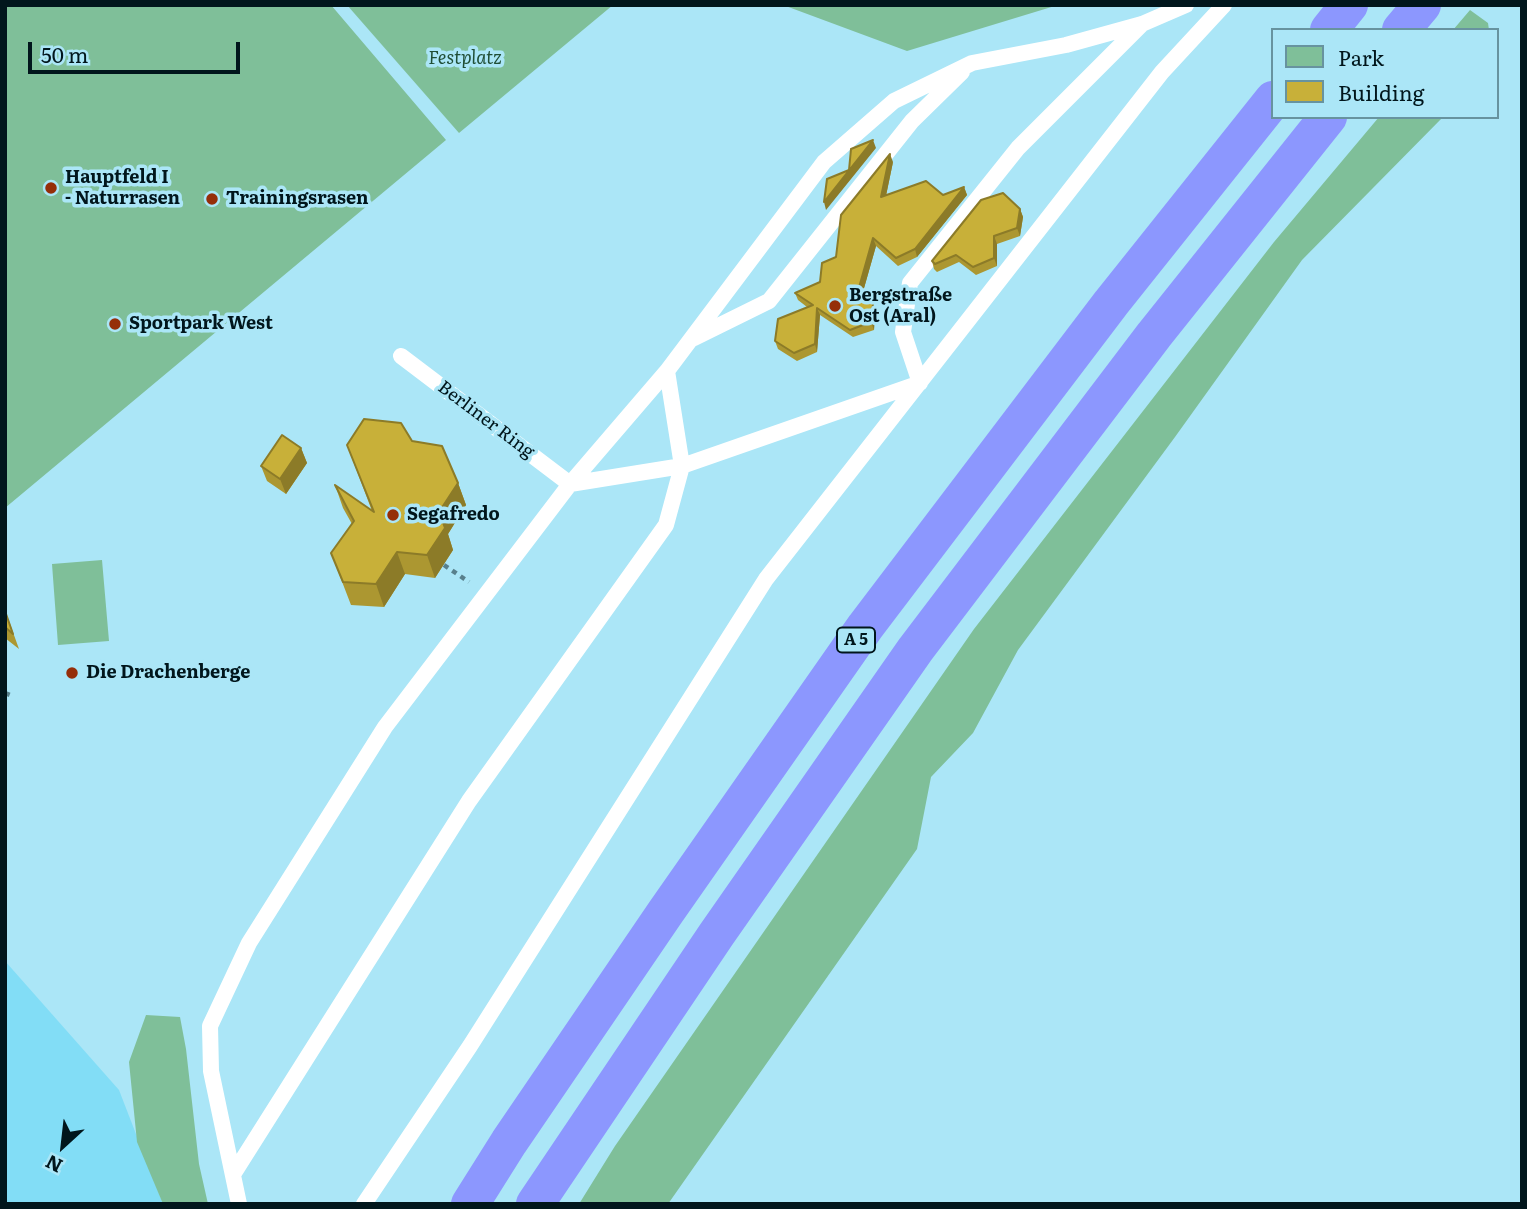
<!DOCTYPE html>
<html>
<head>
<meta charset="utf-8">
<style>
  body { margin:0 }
  #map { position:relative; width:1527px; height:1209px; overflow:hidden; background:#abe6f7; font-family:Literata,serif }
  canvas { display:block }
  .frame { position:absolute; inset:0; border:7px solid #01161c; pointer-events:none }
  .legend { position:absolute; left:1271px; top:28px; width:228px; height:91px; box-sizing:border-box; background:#abe6f7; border:2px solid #67939f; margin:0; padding:9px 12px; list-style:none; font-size:21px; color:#01161c }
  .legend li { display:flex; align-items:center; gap:14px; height:35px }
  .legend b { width:35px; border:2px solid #67939f }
  .north { position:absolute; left:28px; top:1111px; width:70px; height:70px; -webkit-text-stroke:5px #abe6f7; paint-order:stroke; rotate:207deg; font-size:19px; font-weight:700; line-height:28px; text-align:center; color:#01161c }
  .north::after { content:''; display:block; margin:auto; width:24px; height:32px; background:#01161c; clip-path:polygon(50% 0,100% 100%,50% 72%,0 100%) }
  .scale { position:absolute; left:28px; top:42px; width:212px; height:32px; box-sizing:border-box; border:4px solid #01161c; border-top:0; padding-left:9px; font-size:21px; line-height:24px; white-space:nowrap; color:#01161c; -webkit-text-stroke:5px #abe6f7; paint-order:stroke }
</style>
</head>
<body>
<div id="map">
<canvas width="1527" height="1209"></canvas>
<div class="frame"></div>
<ul class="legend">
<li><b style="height:19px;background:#7fbf99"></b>Park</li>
<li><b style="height:19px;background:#c8b039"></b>Building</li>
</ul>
<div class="north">N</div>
<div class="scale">50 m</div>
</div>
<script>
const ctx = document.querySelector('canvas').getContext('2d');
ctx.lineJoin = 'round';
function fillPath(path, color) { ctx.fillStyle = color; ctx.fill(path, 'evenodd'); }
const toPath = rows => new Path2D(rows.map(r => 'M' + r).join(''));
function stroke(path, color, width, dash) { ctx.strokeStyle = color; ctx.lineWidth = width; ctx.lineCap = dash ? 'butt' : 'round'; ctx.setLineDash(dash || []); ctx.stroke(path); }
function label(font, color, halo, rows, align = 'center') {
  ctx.font = font + ' Literata,serif'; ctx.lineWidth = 7; ctx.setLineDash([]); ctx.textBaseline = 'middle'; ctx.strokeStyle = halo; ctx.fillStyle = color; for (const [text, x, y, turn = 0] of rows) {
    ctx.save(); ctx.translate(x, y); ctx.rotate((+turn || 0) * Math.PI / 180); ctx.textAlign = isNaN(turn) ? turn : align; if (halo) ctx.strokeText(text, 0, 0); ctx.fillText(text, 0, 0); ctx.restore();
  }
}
const built = toPath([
  [5,961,119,1090,163,1204,5,1204]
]);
const green = toPath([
  [5,5,331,5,446,140,5,508],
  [347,5,613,5,459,133],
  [783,5,1058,5,907,51],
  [1470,10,1488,23,1489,30,1453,30],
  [1379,117,1443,117,1302,260,1175,437,1018,650,973,733,931,777,917,849,668,1204,579,1204,615,1146,974,629,1274,242],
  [102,560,109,641,58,645,52,564],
  [146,1015,180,1017,186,1049,199,1164,208,1204,163,1204,137,1142,129,1062]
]);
const path = toPath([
  [444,565,469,582],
  [5,693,10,695]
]);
const service = toPath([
  [694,338,769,301,912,121,962,72],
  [401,356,570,484,682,466,920,383,903,332,910,283,1018,148,1141,25],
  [234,1173,469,801,666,525,682,466,667,371],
  [239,1204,211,1071,210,1026,249,943,385,727,570,484,667,371,824,162,894,101,972,63,1066,45,1142,24,1186,5],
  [364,1204,470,1046,766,579,1162,72,1224,5]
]);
const motorway = toPath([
  [1329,30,1349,5],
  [1401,30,1422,5],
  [470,1204,509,1142,665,913,865,627,1111,303,1273,100],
  [535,1204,716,935,915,650,1154,335,1328,117]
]);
const wall = toPath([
  [893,162,886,196,943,195,964,187,967,195,917,257,898,266,876,246,862,295,873,304,875,312,874,330,853,337,820,315,817,352,797,361,778,349,775,341,807,307,798,300,795,293,820,282],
  [1020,209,1023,217,1020,236,997,244,997,266,976,275,959,262,937,272,934,269,932,261],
  [412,441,458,483,466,505,448,534,453,550,435,578,405,574,384,607,351,605,331,553,352,524,343,508,335,485,372,511,347,445],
  [301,448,307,463,286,494,267,481,261,466],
  [5,610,19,649,5,638]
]);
const shadedWall = toPath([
  [873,140,876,148,826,210,824,202],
  [890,154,893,162,884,205,881,197],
  [964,187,967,195,917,257,915,249],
  [1020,209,1023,217,1020,236,1017,228],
  [994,236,997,244,997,266,994,258],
  [873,238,876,246,861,299,858,291],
  [873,304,875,312,874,330,871,322],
  [817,308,820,315,817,352,815,344],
  [301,448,307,463,286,494,280,479],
  [458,483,466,505,448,534,453,550,435,578,427,555,439,512],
  [397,552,405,574,384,607,376,584]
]);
const building = toPath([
  [873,140,824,202,827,179,849,170,851,149,873,140],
  [890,154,881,197,926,181,943,195,964,187,915,249,896,258,873,238,858,291,873,304,871,322,850,330,817,308,815,344,794,353,775,341,778,319,813,305,795,293,820,282,822,263,836,257,841,215,890,154],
  [1003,193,1020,209,1017,228,994,236,994,258,973,267,956,255,935,264,932,261,981,200,1003,193],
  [364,419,401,423,412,441,442,446,458,483,439,512,445,528,427,555,397,552,376,584,343,582,331,553,354,521,335,485,374,512,347,445,364,419],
  [282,435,301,448,280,479,261,466,282,435],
  [5,611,13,634,5,627,5,611]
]);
const markers = [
  [51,188,7,"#952e09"],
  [212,199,7,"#952e09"],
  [835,306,7,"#952e09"],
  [115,324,7,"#952e09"],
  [393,515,7,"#952e09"],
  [72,673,7,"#952e09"]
];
const shields = [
  [856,640,38]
];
const shieldNames = [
  ["A 5",856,640]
];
const parkNames = [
  ["Festplatz",465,59]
];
const poiNames = [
  ["Hauptfeld I",65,178],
  ["- Naturrasen",65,199],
  ["Trainingsrasen",226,199],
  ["Bergstraße",849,296],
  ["Ost (Aral)",849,317],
  ["Sportpark West",129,324],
  ["Segafredo",407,515],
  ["Die Drachenberge",86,673]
];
const streetNames = [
  ["Berliner Ring",486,420,37]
];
fillPath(built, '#82ddf6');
fillPath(green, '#7fbf99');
stroke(path, '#58808c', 4.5, [5, 5]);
stroke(service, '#fff', 16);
stroke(motorway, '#8c97fe', 38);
fillPath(wall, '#ac9731');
fillPath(shadedWall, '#8c7b28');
fillPath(building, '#c8b039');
stroke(building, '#8c7b28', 2);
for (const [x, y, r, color] of markers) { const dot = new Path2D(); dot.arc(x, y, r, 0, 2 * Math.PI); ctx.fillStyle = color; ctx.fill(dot); stroke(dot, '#abe6f7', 2.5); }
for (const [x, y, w] of shields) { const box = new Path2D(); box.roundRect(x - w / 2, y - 12.5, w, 25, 5); ctx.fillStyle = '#abe6f7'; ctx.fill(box); stroke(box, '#01161c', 2); }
label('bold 16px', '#01161c', null, shieldNames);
label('italic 18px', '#204e35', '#abe6f7', parkNames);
label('bold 18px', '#01161c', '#abe6f7', poiNames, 'left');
label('18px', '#01161c', '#abe6f7', streetNames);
</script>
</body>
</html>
